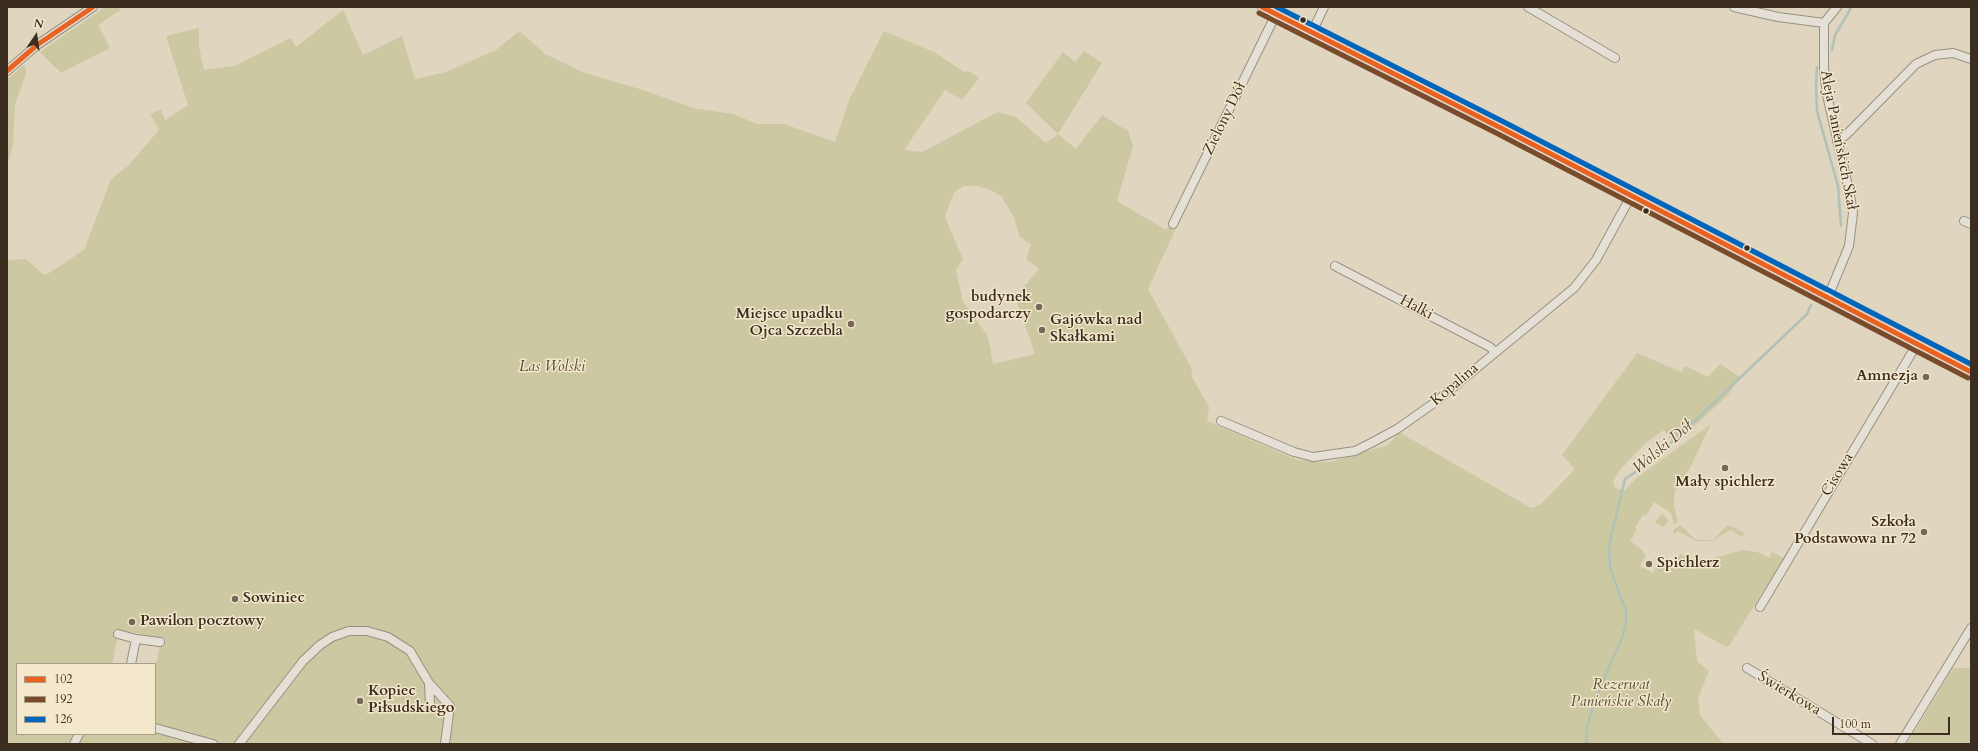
<!DOCTYPE html>
<html>
<head>
<meta charset="utf-8">
<style>
  body { margin:0 }
  #map { position:relative; width:1978px; height:751px; overflow:hidden; background:#e0d5be; font-family:Cardo,serif }
  canvas { display:block }
  .frame { position:absolute; inset:0; border:8px solid #3b2e21; pointer-events:none }
  .legend { position:absolute; left:16px; top:663px; width:140px; height:72px; box-sizing:border-box; background:#f3e7cc; border:1px solid #a99d88; margin:0; padding:5px 7px; list-style:none; font-size:12px; color:#3b2e21 }
  .legend li { display:flex; align-items:center; gap:8px; height:20px }
  .legend b { width:20px; border:1px solid #a99d88 }
  .north { position:absolute; left:16px; top:16px; width:40px; height:40px; -webkit-text-stroke:3px #f3e7cc; paint-order:stroke; rotate:13deg; font-size:11px; font-weight:700; line-height:16px; text-align:center; color:#3b2e21 }
  .north::after { content:''; display:block; margin:auto; width:14px; height:18px; background:#3b2e21; clip-path:polygon(50% 0,100% 100%,50% 72%,0 100%) }
  .scale { position:absolute; left:1832px; top:717px; width:118px; height:18px; box-sizing:border-box; border:2px solid #3b2e21; border-top:0; padding-left:5px; font-size:12px; line-height:14px; white-space:nowrap; color:#3b2e21; -webkit-text-stroke:3px #f3e7cc; paint-order:stroke }
</style>
</head>
<body>
<div id="map">
<canvas width="1978" height="751"></canvas>
<div class="frame"></div>
<ul class="legend">
<li><b style="height:5px;background:#e96222"></b>102</li>
<li><b style="height:5px;background:#7a4b2a"></b>192</li>
<li><b style="height:5px;background:#0065bd"></b>126</li>
</ul>
<div class="north">N</div>
<div class="scale">100 m</div>
</div>
<script>
const ctx = document.querySelector('canvas').getContext('2d');
ctx.lineJoin = 'round';
function fillPath(path, color) { ctx.fillStyle = color; ctx.fill(path, 'evenodd'); }
const toPath = rows => new Path2D(rows.map(r => 'M' + r).join(''));
function stroke(path, color, width, dash) { ctx.strokeStyle = color; ctx.lineWidth = width; ctx.lineCap = dash ? 'butt' : 'round'; ctx.setLineDash(dash || []); ctx.stroke(path); }
function label(font, color, halo, rows, align = 'center') {
  ctx.font = font + ' Cardo,serif'; ctx.lineWidth = 3; ctx.setLineDash([]); ctx.textBaseline = 'middle'; ctx.strokeStyle = halo; ctx.fillStyle = color; for (const [text, x, y, turn = 0] of rows) {
    ctx.save(); ctx.translate(x, y); ctx.rotate((+turn || 0) * Math.PI / 180); ctx.textAlign = isNaN(turn) ? turn : align; if (halo) ctx.strokeText(text, 0, 0); ctx.fillText(text, 0, 0); ctx.restore();
  }
}
const green = toPath([
  [105,7,119,7,120,10,98,25,110,48,61,73,40,52],
  [343,10,363,55,402,36,415,79,446,72,496,50,518,32,523,34,545,54,585,73,643,90,693,108,733,114,757,124,784,124,835,142,850,98,884,31,936,53,964,72,969,71,979,78,962,100,945,90,904,150,922,152,998,112,1016,117,1046,143,1058,134,1026,103,1063,52,1075,62,1084,51,1102,63,1058,134,1076,149,1102,115,1128,131,1133,146,1117,201,1166,230,1172,220,1177,226,1148,289,1193,371,1191,375,1209,407,1207,421,1297,460,1330,462,1388,445,1399,432,1531,508,1540,505,1575,469,1562,455,1637,353,1681,372,1685,366,1708,377,1720,364,1740,377,1727,396,1689,431,1673,442,1664,430,1647,442,1621,468,1613,482,1615,488,1625,491,1635,479,1711,424,1689,470,1679,482,1676,488,1674,496,1674,506,1678,522,1674,525,1671,513,1654,502,1646,516,1643,515,1635,528,1637,529,1630,541,1641,549,1646,555,1640,566,1653,573,1660,560,1669,564,1675,561,1680,554,1690,558,1706,560,1743,550,1757,552,1770,558,1772,552,1784,558,1729,646,1726,647,1694,629,1697,661,1709,671,1698,698,1700,715,1723,744,7,744,7,260,26,259,44,275,51,272,84,250,111,179,128,166,159,130,150,114,161,110,165,120,188,105,166,36,199,28,199,47,204,70,234,66,291,38,296,47],
  [963,186,977,186,991,190,1002,197,1015,220,1019,236,1031,245,1026,259,1039,269,1015,297,1035,354,993,364,988,336,963,302,956,270,963,259,945,217,954,193],
  [119,630,161,638,155,670,155,734,17,734,17,664,112,664],
  [23,65,26,68,26,74,15,104,13,145,7,167,7,80],
  [1661,514,1667,518,1668,521,1664,527,1655,523],
  [1680,525,1695,539,1702,540,1713,540,1727,526,1734,527,1744,533,1742,537,1730,530,1712,541,1696,541,1678,531,1674,534,1673,530],
  [1953,668,1971,668,1971,744,1907,744]
]);
const stream = toPath([
  [1832,50,1835,35,1851,8],
  [1817,67,1816,84,1817,111,1838,186,1841,226],
  [1586,744,1587,726,1596,697,1622,638,1626,622,1626,611,1610,568,1609,546,1625,479,1640,469,1678,437,1807,314,1811,305]
]);
const minor = toPath([
  [1262,7,1501,128,1971,372],
  [1528,7,1615,58],
  [1734,7,1778,17,1824,23],
  [1312,32,1324,7],
  [7,71,37,45,93,7],
  [1837,141,1846,135,1916,64,1935,55,1953,53,1971,59],
  [1964,221,1971,224],
  [1173,224,1276,14],
  [1335,266,1490,347,1495,352],
  [1828,297,1849,246,1853,213,1849,190,1827,95,1824,69,1824,23,1837,7],
  [1221,421,1294,452,1313,457,1355,451,1373,442,1397,429,1434,403,1574,288,1596,260,1631,196],
  [1760,607,1917,344],
  [118,634,136,639,160,642],
  [131,664,136,639],
  [1747,668,1872,744],
  [429,683,430,704],
  [155,728,213,744],
  [74,744,79,734],
  [239,744,303,661,320,645,332,637,349,631,367,631,388,637,410,651,429,683,450,706,445,744],
  [1900,744,1971,628]
]);
const bus1 = toPath([
  [1262,7,1501,128,1971,372],
  [7,71,37,45,93,7]
]);
const bus2 = toPath([
  [1259,13,1498,134,1968,378]
]);
const bus3 = toPath([
  [1277,7,1504,122,1971,364]
]);
const markers = [
  [1303,20,3.5,"#3b2e21"],
  [1646,211,3.5,"#3b2e21"],
  [1747,248,3.5,"#3b2e21"],
  [1039,307,4,"#756858"],
  [851,324,4,"#756858"],
  [1042,330,4,"#756858"],
  [1926,377,4,"#756858"],
  [1725,468,4,"#756858"],
  [1924,532,4,"#756858"],
  [1649,564,4,"#756858"],
  [235,599,4,"#756858"],
  [132,622,4,"#756858"],
  [360,701,4,"#756858"]
];
const streetNames = [
  ["Zielony Dół",1225,119,-64],
  ["Aleja Panieńskich Skał",1838,140,79],
  ["Halki",1416,308,28],
  ["Kopalina",1455,385,-40],
  ["Cisowa",1838,475,-59],
  ["Świerkowa",1789,694,31]
];
const poiNames = [
  ["budynek",1031,298,"right"],
  ["gospodarczy",1031,315,"right"],
  ["Miejsce upadku",843,315,"right"],
  ["Ojca Szczebla",843,332,"right"],
  ["Gajówka nad",1050,321],
  ["Skałkami",1050,338],
  ["Amnezja",1918,377,"right"],
  ["Mały spichlerz",1725,483,"center"],
  ["Szkoła",1916,523,"right"],
  ["Podstawowa nr 72",1916,540,"right"],
  ["Spichlerz",1657,564],
  ["Sowiniec",243,599],
  ["Pawilon pocztowy",140,622],
  ["Kopiec",368,692],
  ["Piłsudskiego",368,709]
];
const parkNames = [
  ["Las Wolski",552,368],
  ["Rezerwat",1621,686],
  ["Panieńskie Skały",1621,703]
];
const waterNames = [
  ["Wolski Dół",1663,448,-40]
];
fillPath(green, '#ccc8a1');
stroke(stream, '#b0c1b7', 2.5);
stroke(minor, '#989082', 10);
stroke(minor, '#e5e0d5', 8);
stroke(bus1, '#e96222', 5);
stroke(bus2, '#7a4b2a', 5);
stroke(bus3, '#0065bd', 5);
for (const [x, y, r, color] of markers) { const dot = new Path2D(); dot.arc(x, y, r, 0, 2 * Math.PI); ctx.fillStyle = color; ctx.fill(dot); stroke(dot, '#f3e7cc', 1.5); }
label('15px', '#3b2e21', '#f3e7cc', streetNames);
label('bold 15px', '#3b2e21', '#f3e7cc', poiNames, 'left');
label('italic 15px', '#554b36', '#f3e7cc', parkNames);
label('italic 16px', '#4e4a3e', '#f3e7cc', waterNames);
</script>
</body>
</html>
